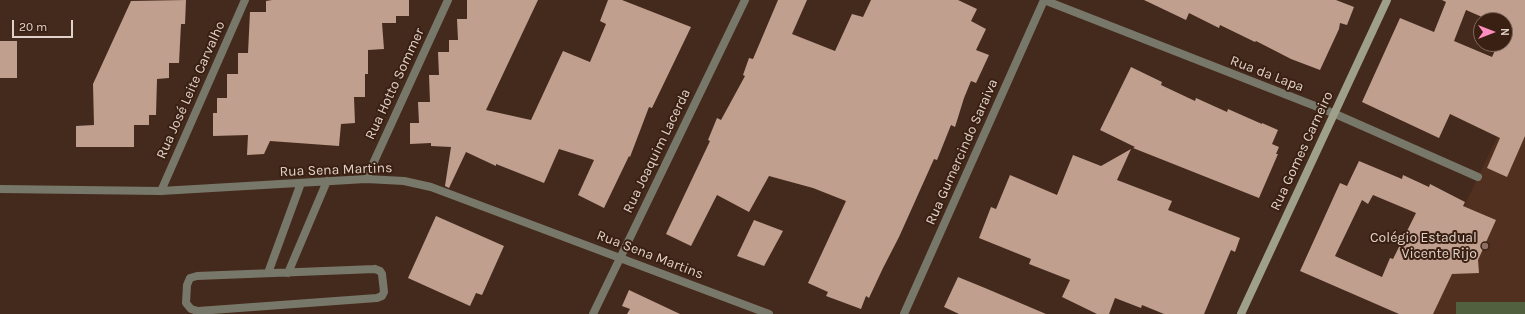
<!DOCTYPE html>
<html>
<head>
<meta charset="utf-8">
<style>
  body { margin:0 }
  #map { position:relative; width:1525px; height:314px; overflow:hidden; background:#442a1c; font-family:Karla,sans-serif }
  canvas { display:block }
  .north { position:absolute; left:1473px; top:12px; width:40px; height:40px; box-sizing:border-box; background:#392013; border:1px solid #7d675b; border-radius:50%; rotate:90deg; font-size:11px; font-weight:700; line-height:16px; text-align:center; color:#e2d1c8 }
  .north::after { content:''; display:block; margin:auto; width:14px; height:18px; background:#fd8ebf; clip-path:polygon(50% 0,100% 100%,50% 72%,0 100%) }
  .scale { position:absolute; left:12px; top:20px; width:61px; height:18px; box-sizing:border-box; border:2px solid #e2d1c8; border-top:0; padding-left:5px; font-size:12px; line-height:14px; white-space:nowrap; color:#e2d1c8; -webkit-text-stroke:3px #392013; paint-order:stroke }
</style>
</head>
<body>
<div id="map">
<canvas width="1525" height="314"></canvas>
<div class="north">N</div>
<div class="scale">20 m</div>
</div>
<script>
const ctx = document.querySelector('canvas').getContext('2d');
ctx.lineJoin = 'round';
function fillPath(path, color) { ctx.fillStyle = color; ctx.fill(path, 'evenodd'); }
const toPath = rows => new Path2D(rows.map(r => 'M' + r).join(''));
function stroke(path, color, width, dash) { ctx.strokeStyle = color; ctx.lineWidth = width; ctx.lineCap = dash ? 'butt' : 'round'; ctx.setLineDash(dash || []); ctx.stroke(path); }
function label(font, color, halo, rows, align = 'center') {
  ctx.font = font + ' Karla,sans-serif'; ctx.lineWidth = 4; ctx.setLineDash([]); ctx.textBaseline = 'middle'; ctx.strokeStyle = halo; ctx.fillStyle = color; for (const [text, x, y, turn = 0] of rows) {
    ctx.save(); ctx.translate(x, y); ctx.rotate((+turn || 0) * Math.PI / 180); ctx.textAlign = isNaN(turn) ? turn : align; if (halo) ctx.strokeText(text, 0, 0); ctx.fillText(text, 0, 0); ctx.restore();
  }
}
const built = toPath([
  [1525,79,1525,314,1413,314,1478,177]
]);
const green = toPath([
  [1456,302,1525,302,1525,314,1456,314]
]);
const building = toPath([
  [186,0,185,24,181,24,179,63,169,63,169,78,157,79,156,115,149,115,149,125,134,125,134,147,76,147,76,126,94,125,93,84,131,1],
  [272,0,409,0,409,16,396,16,396,23,382,23,384,49,368,50,368,74,365,74,365,97,354,97,355,123,341,124,339,146,270,141,264,154,247,155,248,135,213,136,213,113,217,113,217,98,227,98,227,74,238,74,238,53,248,53,250,12,266,12,266,1],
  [467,0,538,0,486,110,531,120,563,51,590,62,606,24,600,21,608,0,622,0,691,27,652,108,649,107,630,157,629,156,604,208,578,195,594,160,559,149,544,183,496,164,496,166,466,152,449,188,445,186,451,147,431,146,431,143,410,144,410,123,419,123,418,102,430,102,429,75,439,75,438,52,449,52,449,40,458,40,457,19,467,19],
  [778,0,807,0,792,34,835,51,852,14,863,17,871,0,958,0,977,9,971,21,986,29,976,50,989,55,976,83,971,81,964,98,955,127,951,125,937,160,934,159,899,237,883,268,869,298,866,296,861,309,826,296,828,292,808,283,846,201,813,188,769,176,749,212,717,195,691,246,666,234,710,141,708,140,717,118,721,120,745,76,743,75,749,58,753,59],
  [1144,0,1336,0,1354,7,1347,25,1340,23,1339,29,1320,70,1291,59,1256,41,1255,42,1220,25,1219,28,1189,13,1186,20],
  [1442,0,1525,0,1525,136,1507,177,1487,168,1500,138,1450,114,1439,138,1362,102,1400,18,1434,32,1446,2],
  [1466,10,1489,20,1505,20,1505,27,1506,27,1505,30,1505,44,1498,44,1492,57,1454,41],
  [0,41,17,41,17,78,0,78],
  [1131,67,1162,82,1161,85,1195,101,1196,98,1227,112,1228,109,1262,124,1262,123,1278,130,1272,144,1279,147,1276,154,1278,154,1259,198,1133,148,1135,147,1100,130],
  [1131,149,1117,180,1172,201,1168,210,1240,238,1235,252,1231,250,1204,314,1164,314,1142,305,1141,308,1115,298,1109,314,1097,314,1062,297,1070,280,1029,264,1031,259,979,238,991,207,996,209,1010,175,1057,195,1073,155,1101,166],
  [1359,161,1402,179,1403,175,1429,187,1430,184,1465,202,1463,206,1496,220,1478,260,1479,273,1452,274,1433,314,1399,314,1300,271,1340,183,1347,186],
  [1373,195,1416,213,1393,259,1390,258,1382,277,1335,256,1362,200,1368,204],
  [436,216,504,246,482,295,476,293,470,306,408,278],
  [754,220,783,231,764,266,737,256],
  [958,277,985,288,1046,314,959,314,944,307],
  [629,290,680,314,627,314,630,309,622,306]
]);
const street = toPath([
  [1044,0,1333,113,1478,177],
  [366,179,448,0],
  [0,189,161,191,366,179,404,181,431,187,769,314],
  [161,191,245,0],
  [375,269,380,271,382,274,384,292,382,296,377,298,198,311,191,309,186,303,187,285,190,278,197,276,375,269],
  [268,273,301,183],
  [288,273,327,181],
  [593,314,745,0],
  [904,314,1044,0]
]);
const secondary = toPath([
  [1241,314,1387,0]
]);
const markers = [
  [1485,246,4,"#8d6e63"]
];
const streetNames = [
  ["Rua da Lapa",1267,74,21],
  ["Rua Hotto Sommer",395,84,-65],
  ["Rua José Leite Carvalho",191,90,-66],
  ["Rua Joaquim Lacerda",657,151,-64],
  ["Rua Gomes Carneiro",1302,151,-65],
  ["Rua Gumercindo Saraiva",962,152,-66],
  ["Rua Sena Martins",336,170,-2],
  ["Rua Sena Martins",650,255,21]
];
const poiNames = [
  ["Colégio Estadual",1477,238],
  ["Vicente Rijo",1477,254]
];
fillPath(built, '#51301f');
fillPath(green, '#51613f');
fillPath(building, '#c09f8f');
stroke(street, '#78786a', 8);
stroke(secondary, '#9fa08a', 8);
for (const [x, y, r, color] of markers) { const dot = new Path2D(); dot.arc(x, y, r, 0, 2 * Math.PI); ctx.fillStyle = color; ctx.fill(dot); stroke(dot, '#392013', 1.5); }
label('14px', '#e2d1c8', '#392013', streetNames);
label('14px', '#e2d1c8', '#392013', poiNames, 'right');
</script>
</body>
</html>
